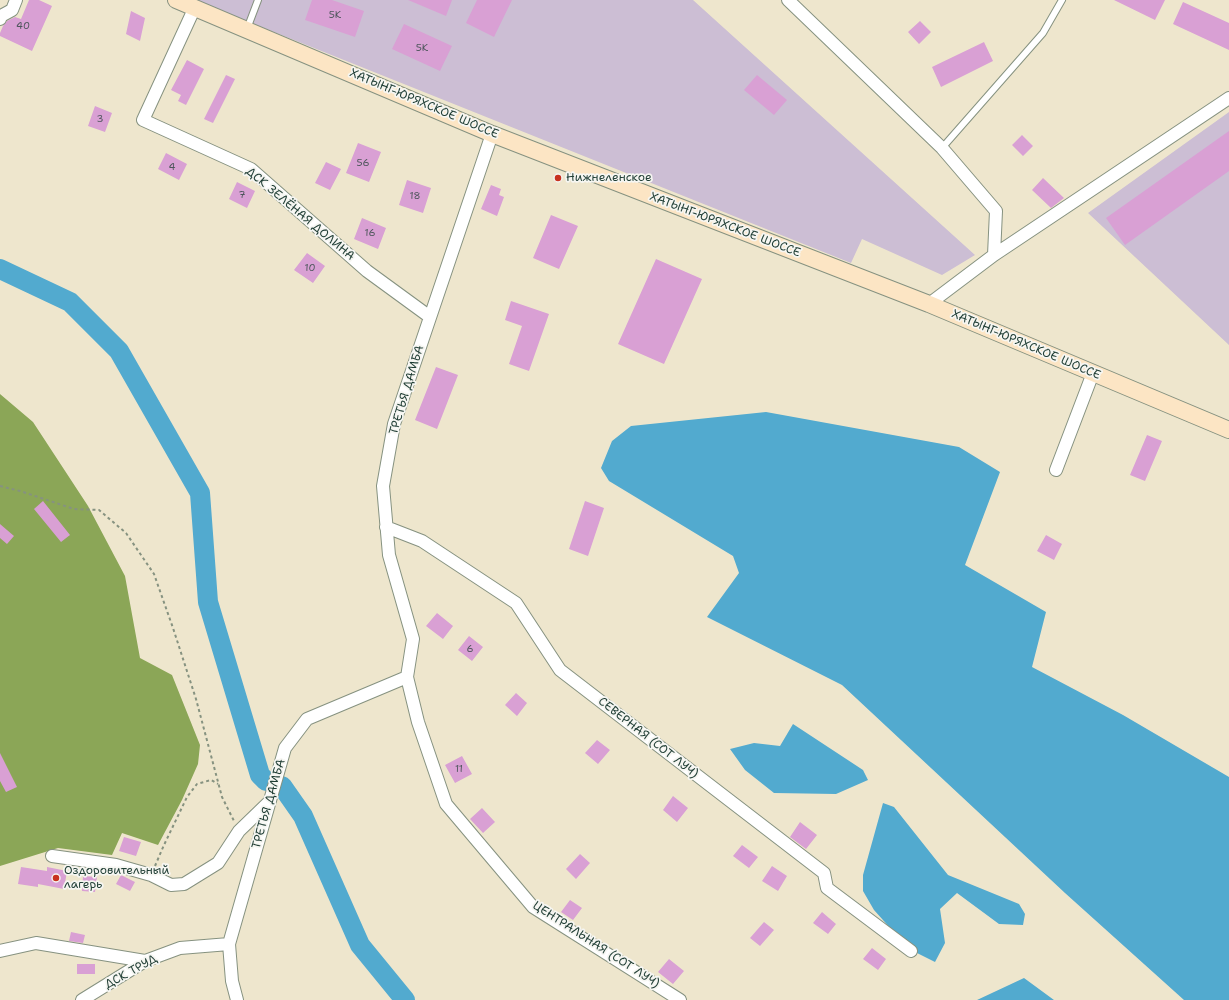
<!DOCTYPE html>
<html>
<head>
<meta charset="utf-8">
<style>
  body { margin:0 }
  canvas { display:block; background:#eee6cd }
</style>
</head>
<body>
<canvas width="1229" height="1000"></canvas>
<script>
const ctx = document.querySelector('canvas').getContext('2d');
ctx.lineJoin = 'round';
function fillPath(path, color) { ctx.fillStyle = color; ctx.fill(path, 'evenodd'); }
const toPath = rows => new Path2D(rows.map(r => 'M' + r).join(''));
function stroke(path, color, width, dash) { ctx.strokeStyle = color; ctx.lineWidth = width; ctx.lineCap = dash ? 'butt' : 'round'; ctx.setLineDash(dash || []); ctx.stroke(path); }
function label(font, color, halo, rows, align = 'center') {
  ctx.font = font + ' "Shantell Sans",sans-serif'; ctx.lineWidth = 3.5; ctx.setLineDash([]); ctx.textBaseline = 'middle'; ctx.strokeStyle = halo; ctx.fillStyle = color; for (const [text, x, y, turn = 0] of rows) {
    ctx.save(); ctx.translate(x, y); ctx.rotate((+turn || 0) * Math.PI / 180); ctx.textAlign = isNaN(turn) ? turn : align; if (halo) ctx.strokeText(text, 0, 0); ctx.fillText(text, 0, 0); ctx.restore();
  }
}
const industrial = toPath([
  [194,0,693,0,975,255,942,275,862,239,851,263],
  [1229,112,1229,345,1088,213]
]);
const forest = toPath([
  [0,394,33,422,88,506,125,576,140,658,172,675,200,745,198,764,182,800,158,845,122,833,112,855,58,848,0,866]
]);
const water = toPath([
  [766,412,959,447,1000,472,965,565,1046,612,1032,667,1123,715,1229,777,1229,1000,1184,1000,1065,893,842,685,707,617,739,573,733,556,609,481,601,468,612,441,631,426],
  [793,724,863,770,868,780,836,794,774,793,745,770,730,749,754,743,780,746],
  [883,803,894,807,948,875,1019,904,1025,914,1023,925,999,924,957,893,940,909,945,943,935,962,909,949,874,910,863,891,863,875],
  [1024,978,1054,1000,977,1000]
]);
const river = toPath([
  [0,269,70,302,119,351,200,493,208,602,260,775,266,781],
  [282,786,303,816,360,945,405,1000]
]);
const building = toPath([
  [29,0,39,0,52,6,32,51,0,36,0,33,3,26,7,21,15,17,21,19],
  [312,0,332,0,364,11,355,37,305,20],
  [408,0,452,0,446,16],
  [477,0,512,0,494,37,466,23],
  [1114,0,1165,0,1155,20],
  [1183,2,1229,23,1229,50,1173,24],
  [131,11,145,18,140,41,126,34],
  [920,21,931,32,919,44,908,32],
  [404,24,452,46,440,71,392,49],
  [984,42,993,61,941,87,932,67],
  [187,60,204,69,186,105,178,101,181,95,171,90],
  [226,75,235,79,213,123,204,119],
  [757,75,787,100,774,115,744,90],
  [95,106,112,113,105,132,88,126],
  [1229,131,1229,171,1125,245,1106,218],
  [1022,135,1033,146,1023,156,1012,145],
  [358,143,381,152,369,182,346,173],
  [166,153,187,164,179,180,158,169],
  [326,162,341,169,330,190,315,183],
  [1043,178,1064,198,1051,208,1032,190],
  [407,180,431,188,423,213,399,205],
  [237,182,255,191,247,208,229,199],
  [491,185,501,189,499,195,504,197,497,216,481,209],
  [551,215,578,226,559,269,533,258],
  [362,218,386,228,378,249,354,239],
  [307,253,325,266,313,283,294,270],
  [656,259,702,279,664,364,618,344],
  [511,301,549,314,529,371,509,364,522,326,505,320],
  [436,367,458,375,437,429,415,420],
  [1147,435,1162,441,1145,481,1130,475],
  [43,501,70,535,61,542,34,509],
  [585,501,604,508,588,556,569,549],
  [0,524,14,536,7,544,0,538],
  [1046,535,1062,544,1054,560,1037,551],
  [437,613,453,626,443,639,426,626],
  [469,636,483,647,472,661,458,650],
  [516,693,527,703,517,716,505,705],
  [597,740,610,750,598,764,585,753],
  [0,753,17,787,6,792,0,781],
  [462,756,472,774,455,783,445,765],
  [673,796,688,808,677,822,663,810],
  [482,808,495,822,483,833,470,819],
  [800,822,817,835,806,849,790,837],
  [124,837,141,842,136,856,119,851],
  [742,845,758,857,749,868,733,856],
  [580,854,590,863,576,879,566,869],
  [772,866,787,876,778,891,762,881],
  [21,867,47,871,47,867,67,871,64,889,38,884,38,887,18,884],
  [121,875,135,882,130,891,116,884],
  [83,876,97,877,95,892,82,891],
  [570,900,582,908,573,920,561,912],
  [822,912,836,924,828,934,813,923],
  [764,922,774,930,760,946,750,938],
  [71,932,85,935,83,943,69,941],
  [872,948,886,959,878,970,863,959],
  [669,959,684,971,673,984,658,972],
  [77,964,95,964,95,974,77,974]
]);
const path = toPath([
  [0,486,20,491,74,509,99,510,126,533,154,574,173,628,196,699,222,797,234,821],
  [155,866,164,845,187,797,197,784,211,780,218,784]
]);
const lane = toPath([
  [247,29,258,0],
  [942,148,1043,33,1062,0]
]);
const street = toPath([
  [788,0,942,148,996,211,994,255],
  [195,7,143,120,251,169,367,271,430,317],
  [0,19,1,16,12,10,16,0],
  [492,134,394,424,383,486,389,555,413,639,407,677,418,722,446,804,533,907,680,1000],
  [929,304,994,255,1229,98],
  [1056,470,1093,373],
  [386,527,422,541,516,603,560,670,824,873,827,888,911,951],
  [52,856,116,865,151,875,171,885,184,884,218,863,239,831,269,802],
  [0,951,36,943,145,961],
  [82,1000,145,961,180,948,229,944],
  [237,1000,232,981,229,944,285,748,307,719,407,677]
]);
const secondary = toPath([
  [176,0,492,134,929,304,1229,430]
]);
const markers = [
  [558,178,4,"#c8321e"],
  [56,878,4,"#c8321e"]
];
const numberNames = [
  ["5К",335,15],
  ["40",23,26],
  ["5К",422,48],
  ["3",100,119],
  ["56",363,163],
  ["4",172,167],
  ["7",242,195],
  ["18",415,196],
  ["16",370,233],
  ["10",310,268],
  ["6",470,649],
  ["11",459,769]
];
const streetNames = [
  ["ХАТЫНГ-ЮРЯХСКОЕ ШОССЕ",424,104,23],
  ["ДСК ЗЕЛЁНАЯ ДОЛИНА",300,214,40],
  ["ХАТЫНГ-ЮРЯХСКОЕ ШОССЕ",725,225,21],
  ["ХАТЫНГ-ЮРЯХСКОЕ ШОССЕ",1026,345,23],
  ["ТРЕТЬЯ ДАМБА",407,390,-73],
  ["СЕВЕРНАЯ (СОТ ЛУЧ)",648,738,38],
  ["ТРЕТЬЯ ДАМБА",269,804,-74],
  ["ЦЕНТРАЛЬНАЯ (СОТ ЛУЧ)",596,945,33],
  ["ДСК ТРУД",131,972,-29]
];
const poiNames = [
  ["Нижнеленское",566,178],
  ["Оздоровительный",64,871],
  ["лагерь",64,885]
];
fillPath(industrial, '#ccbed4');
fillPath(forest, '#8ba657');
fillPath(water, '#52aacf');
stroke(river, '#52aacf', 20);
fillPath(building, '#d9a0d4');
stroke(lane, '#869280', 8);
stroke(street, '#869280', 14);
stroke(secondary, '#869280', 18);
stroke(path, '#869280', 2, [3, 3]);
stroke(lane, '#fff', 6);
stroke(street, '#fff', 12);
stroke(secondary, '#fce5c4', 16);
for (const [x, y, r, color] of markers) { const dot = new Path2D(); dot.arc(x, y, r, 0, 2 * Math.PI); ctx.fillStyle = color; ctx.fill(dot); stroke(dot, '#f6f6f2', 1.5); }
label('10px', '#4e565c', null, numberNames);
label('12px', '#1f3d34', '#f6f6f2', streetNames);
label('12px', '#1f3d34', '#f6f6f2', poiNames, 'left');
</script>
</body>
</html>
